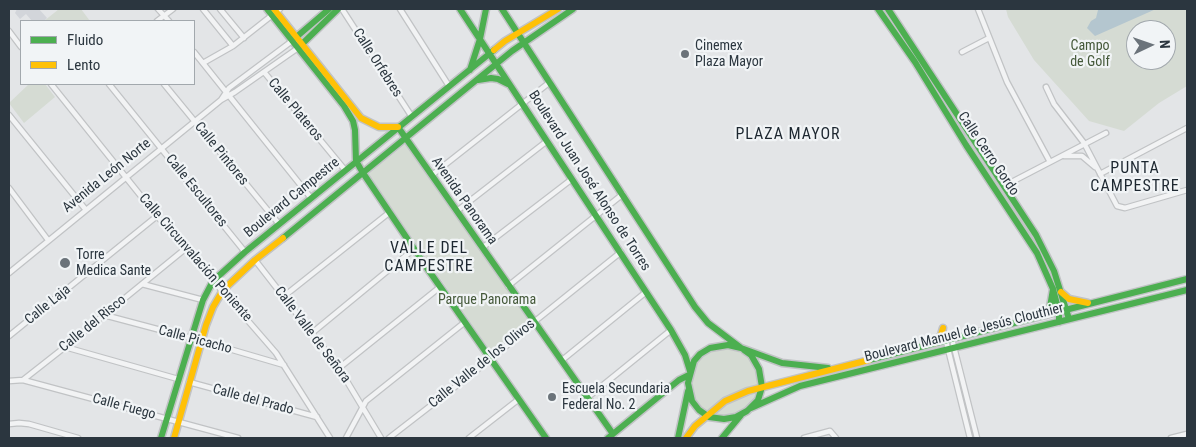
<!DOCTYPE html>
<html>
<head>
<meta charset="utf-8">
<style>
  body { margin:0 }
  #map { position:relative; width:1196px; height:447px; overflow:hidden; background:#e3e5e7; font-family:"Roboto Condensed",sans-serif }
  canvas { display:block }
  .frame { position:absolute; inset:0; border:10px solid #2b363f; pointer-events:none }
  .legend { position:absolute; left:20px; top:20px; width:175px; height:65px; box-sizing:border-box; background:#f1f4f6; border:1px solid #a2a8ad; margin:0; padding:6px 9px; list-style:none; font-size:15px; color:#2b363f }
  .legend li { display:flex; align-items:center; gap:10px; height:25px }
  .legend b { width:25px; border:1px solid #a2a8ad }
  .north { position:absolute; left:1126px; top:20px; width:50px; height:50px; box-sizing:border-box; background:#f1f4f6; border:1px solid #a2a8ad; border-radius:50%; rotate:87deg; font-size:14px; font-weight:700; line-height:20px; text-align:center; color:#2b363f }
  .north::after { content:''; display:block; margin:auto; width:18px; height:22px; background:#6b737a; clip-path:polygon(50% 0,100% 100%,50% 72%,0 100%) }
</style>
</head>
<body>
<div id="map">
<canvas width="1196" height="447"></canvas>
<div class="frame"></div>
<ul class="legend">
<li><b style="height:6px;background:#4caf50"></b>Fluido</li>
<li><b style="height:6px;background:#ffc107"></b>Lento</li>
</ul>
<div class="north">N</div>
</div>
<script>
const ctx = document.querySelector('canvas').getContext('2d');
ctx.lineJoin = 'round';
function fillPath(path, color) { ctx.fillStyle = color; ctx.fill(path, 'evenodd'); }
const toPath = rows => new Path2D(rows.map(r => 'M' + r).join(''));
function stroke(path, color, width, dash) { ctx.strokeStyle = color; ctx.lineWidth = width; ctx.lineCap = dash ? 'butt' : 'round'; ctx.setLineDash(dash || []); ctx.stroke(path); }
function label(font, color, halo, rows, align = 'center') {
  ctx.font = font + ' "Roboto Condensed",sans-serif'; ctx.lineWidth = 4.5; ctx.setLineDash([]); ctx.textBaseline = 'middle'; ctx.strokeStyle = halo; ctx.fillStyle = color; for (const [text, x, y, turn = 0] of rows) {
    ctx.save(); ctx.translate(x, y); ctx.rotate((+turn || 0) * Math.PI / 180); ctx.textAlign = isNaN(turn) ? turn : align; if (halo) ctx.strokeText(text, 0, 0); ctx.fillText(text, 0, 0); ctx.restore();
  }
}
const built = toPath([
  [17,9,39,9,47,18,44,21,32,21,26,14,20,19,15,13]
]);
const green = toPath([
  [59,9,81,9,90,21,44,21],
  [1006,9,1187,9,1187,86,1159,103,1124,131,1089,121,1034,60,1008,17],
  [1136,30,1166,30,1166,60,1136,60],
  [29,84,45,84,55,97,24,123,9,103],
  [408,142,532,322,491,352,368,174],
  [727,349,739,352,750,360,756,369,758,385,731,394,706,411,700,407,694,398,692,375,696,365,703,356,715,350],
  [756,392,753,401,747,408,731,416,713,414,735,400]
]);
const water = toPath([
  [1105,9,1156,9,1095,36,1087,28,1091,21,1096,18,1098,10]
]);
const street = toPath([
  [158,9,169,21],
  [203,9,233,46],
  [220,9,244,38],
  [342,9,412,117],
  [400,9,449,86],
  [978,9,1007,82,1050,162],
  [157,21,173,9],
  [9,31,21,47],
  [194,52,311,198],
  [962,52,989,38],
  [203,63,233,46,280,9],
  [264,72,345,170],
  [51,84,157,216,276,353,330,438],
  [109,84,245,252],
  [164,84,279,224],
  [1046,87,1054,104,1084,143,1117,206,1125,208,1187,190],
  [221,100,229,88,292,41],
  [9,115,86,210],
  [1064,156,1082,156,1095,167],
  [1100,174,1187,128],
  [432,175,550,82],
  [1004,186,1106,133],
  [9,188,48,240],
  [457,211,547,141],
  [482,248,572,179],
  [255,260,339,368,381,438],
  [9,273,221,100,235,92,298,48],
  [142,284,203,300],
  [508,286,623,194],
  [283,297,390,212],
  [104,315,202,341,284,365],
  [312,333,414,249],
  [9,336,157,216],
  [952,339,977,438],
  [946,341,970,438],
  [65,347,178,379],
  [561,361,646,292],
  [339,368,440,287],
  [23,380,65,347,185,249],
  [9,381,23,380,238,438],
  [189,382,317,417],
  [587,398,671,330],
  [9,424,19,423,29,424,78,438],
  [346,438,366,401,465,322],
  [389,438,491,359,534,322,621,252],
  [469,438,519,399],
  [804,438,830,431,836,438],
  [1171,438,1187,434]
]);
const fast = toPath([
  [267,9,344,106,353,121,355,130,356,161,363,173,427,268,546,438],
  [460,9,671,330,685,355,690,371],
  [502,9,695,307,708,323,741,348],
  [878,9,915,62,966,145,1037,253,1053,289,1059,312,1059,322],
  [888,9,1036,235,1054,271,1069,319],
  [294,39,329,9],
  [480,39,486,9],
  [300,46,338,9],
  [470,70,480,39],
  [478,80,491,78,498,79,508,84],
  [398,127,613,434],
  [283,238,512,51,573,9],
  [1046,315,1050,307,1053,289],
  [744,350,751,355,759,369,762,387,758,400,747,411,736,417,724,419,709,417,699,410,692,401,688,383,694,361,700,354,710,348,728,345,741,348,782,363,828,368],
  [869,360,1187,279],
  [751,408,800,386,1187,290],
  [161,438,203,300,213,281,245,252,494,50],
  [608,438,679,380,689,375],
  [678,438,688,391],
  [722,438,741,415]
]);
const slow = toPath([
  [274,9,361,118,379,127,398,127],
  [494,50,505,41,558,9],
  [1061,292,1069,299,1088,303],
  [935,343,941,335,943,328],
  [174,438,206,325,213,307,223,290,255,260,283,238],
  [686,438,695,426,725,401,748,391,869,360]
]);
const markers = [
  [685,54,5,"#6b737a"],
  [65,263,6,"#6b737a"],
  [552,397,5,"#6b737a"]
];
const poiNames = [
  ["Cinemex",695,46],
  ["Plaza Mayor",695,62],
  ["Torre",76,255],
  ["Medica Sante",76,271],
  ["Escuela Secundaria",562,389],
  ["Federal No. 2",562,405]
];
const parkNames = [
  ["Campo",1090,46],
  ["de Golf",1090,62],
  ["Parque Panorama",487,300]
];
const streetNames = [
  ["Calle Orfebres",377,63,57],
  ["Calle Plateros",295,110,50],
  ["Calle Pintores",221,154,51],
  ["Calle Cerro Gordo",988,154,56],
  ["Avenida León Norte",107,176,-39],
  ["Boulevard Juan José Alonso de Torres",589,181,57],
  ["Calle Escultores",196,191,51],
  ["Boulevard Campestre",292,198,-39],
  ["Avenida Panorama",464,201,55],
  ["Calle Circunvalación Poniente",195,258,49],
  ["Calle Laja",48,305,-39],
  ["Calle del Risco",93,324,-39],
  ["Boulevard Manuel de Jesús Clouthier",964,333,-14],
  ["Calle Valle de Señora",312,335,53],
  ["Calle Picacho",195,340,15],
  ["Calle Valle de los Olivos",482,364,-39],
  ["Calle del Prado",253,400,15],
  ["Calle Fuego",124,407,15]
];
const quarterNames = [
  ["PLAZA MAYOR",788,135],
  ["PUNTA",1135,169],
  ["CAMPESTRE",1135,187],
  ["VALLE DEL",429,249],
  ["CAMPESTRE",429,267]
];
fillPath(built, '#d2d5da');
fillPath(green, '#d5dbd3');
fillPath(water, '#b4c6cf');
stroke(street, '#c1c3c5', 7);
stroke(fast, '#c1c3c5', 9);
stroke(slow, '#c1c3c5', 9);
stroke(street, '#f2f3f4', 4.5);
stroke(fast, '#4caf50', 6);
stroke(slow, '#ffc107', 6);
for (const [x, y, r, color] of markers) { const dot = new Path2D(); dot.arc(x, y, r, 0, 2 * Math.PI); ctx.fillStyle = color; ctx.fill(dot); stroke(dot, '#f1f4f6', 2); }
label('14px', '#2b363f', '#f1f4f6', poiNames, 'left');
label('14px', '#45593a', '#f1f4f6', parkNames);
label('14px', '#2b363f', '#f1f4f6', streetNames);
ctx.letterSpacing = '1px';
label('16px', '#1d2730', '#f1f4f6', quarterNames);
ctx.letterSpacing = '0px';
</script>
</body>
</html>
